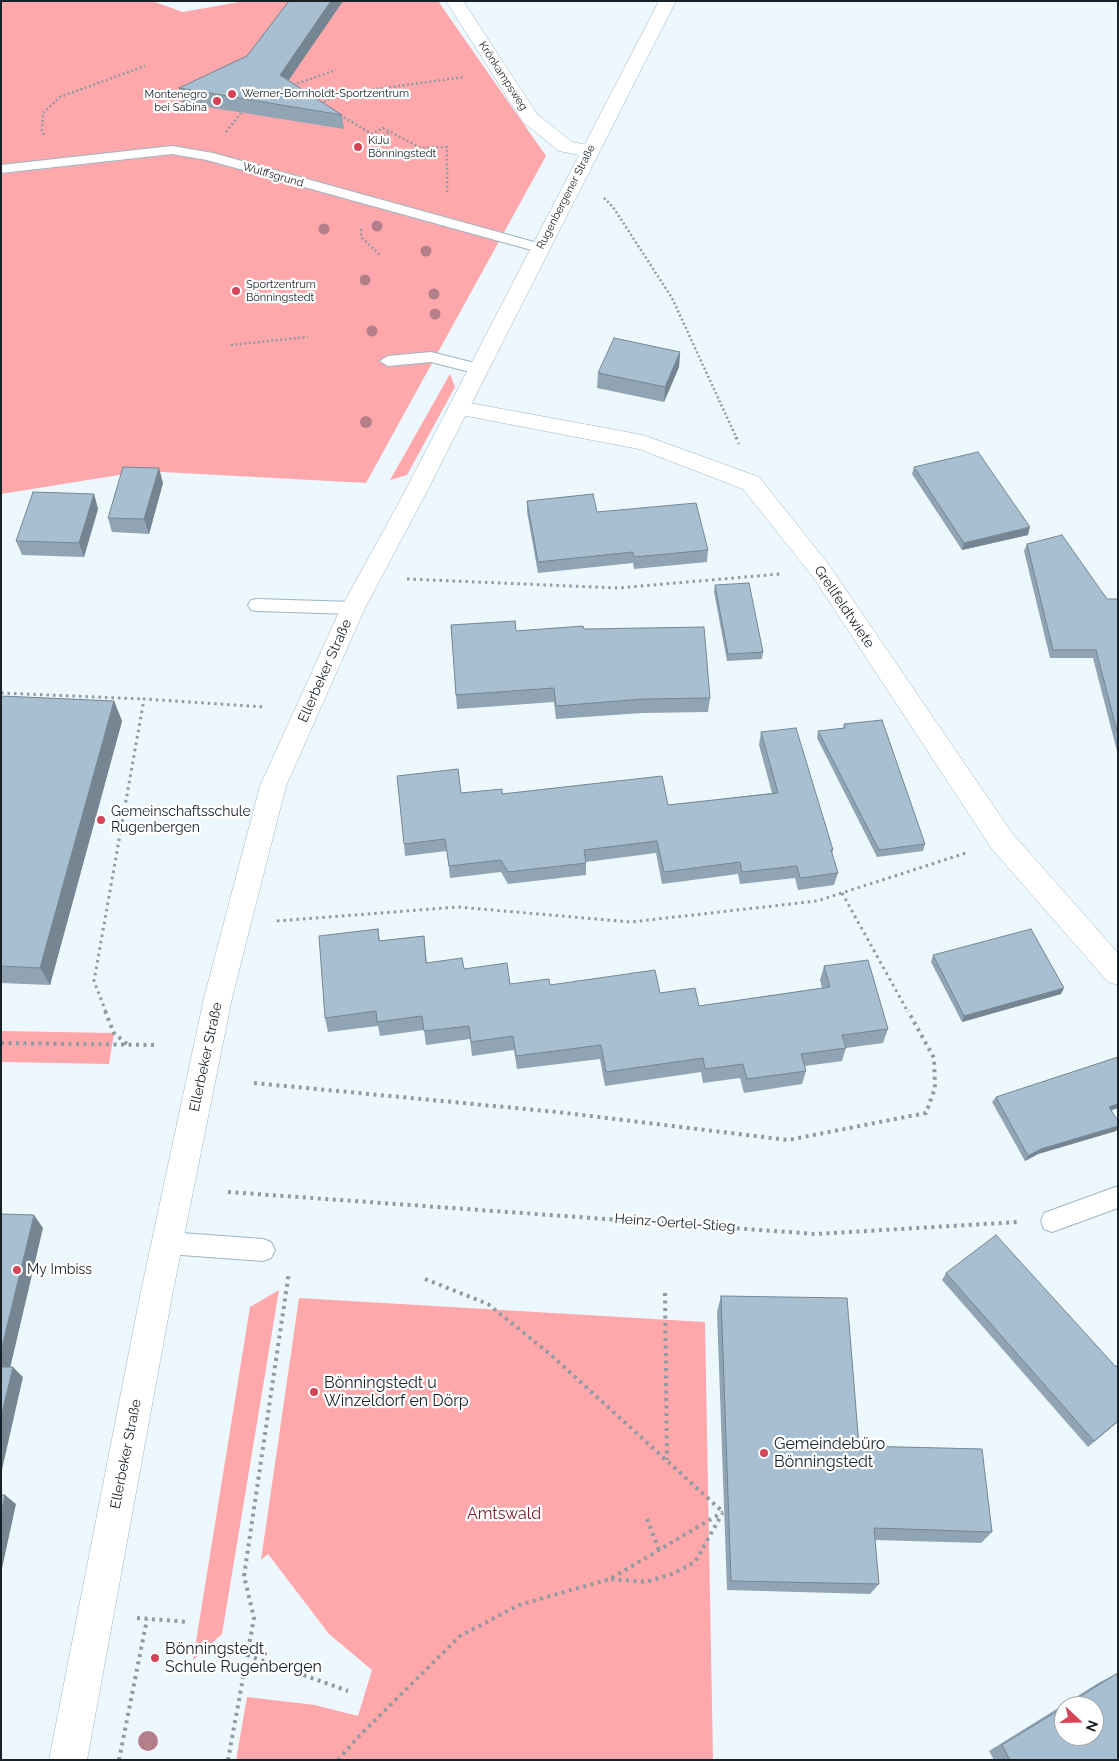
<!DOCTYPE html>
<html>
<head>
<meta charset="utf-8">
<style>
  body { margin:0 }
  #map { position:relative; width:1119px; height:1761px; overflow:hidden; background:#edf7fe; font-family:Raleway,sans-serif }
  canvas { display:block }
  .frame { position:absolute; inset:0; border:2px solid #182128; pointer-events:none }
  .north { position:absolute; left:1054px; top:1696px; width:50px; height:50px; box-sizing:border-box; background:#fff; border:1px solid #a3a6a9; border-radius:50%; rotate:111deg; font-size:14px; font-weight:700; line-height:20px; text-align:center; color:#182128 }
  .north::after { content:''; display:block; margin:auto; width:18px; height:22px; background:#d54457; clip-path:polygon(50% 0,100% 100%,50% 72%,0 100%) }
</style>
</head>
<body>
<div id="map">
<canvas width="1119" height="1761"></canvas>
<div class="frame"></div>
<div class="north">N</div>
</div>
<script>
const ctx = document.querySelector('canvas').getContext('2d');
ctx.lineJoin = 'round';
function fillPath(path, color) { ctx.fillStyle = color; ctx.fill(path, 'evenodd'); }
const toPath = rows => new Path2D(rows.map(r => 'M' + r).join(''));
function stroke(path, color, width, dash) { ctx.strokeStyle = color; ctx.lineWidth = width; ctx.lineCap = dash ? 'butt' : 'round'; ctx.setLineDash(dash || []); ctx.stroke(path); }
function label(font, color, halo, rows, align = 'center') {
  ctx.font = font + ' Raleway,sans-serif'; ctx.lineWidth = 4.5; ctx.setLineDash([]); ctx.textBaseline = 'middle'; ctx.strokeStyle = halo; ctx.fillStyle = color; for (const [text, x, y, turn = 0] of rows) {
    ctx.save(); ctx.translate(x, y); ctx.rotate((+turn || 0) * Math.PI / 180); ctx.textAlign = isNaN(turn) ? turn : align; if (halo) ctx.strokeText(text, 0, 0); ctx.fillText(text, 0, 0); ctx.restore();
  }
}
const green = toPath([
  [1,1,152,1,183,12,245,1,438,1,546,156,366,483,144,471,1,494],
  [450,374,455,387,407,475,390,480],
  [1,1031,114,1033,109,1064,1,1062],
  [279,1290,222,1634,193,1660,250,1307],
  [299,1298,705,1322,713,1760,236,1760,247,1697,315,1705,358,1716,372,1670,329,1634,268,1554,261,1560]
]);
const pathFar2 = toPath([
  [293,85,336,70],
  [320,104,340,94,465,77],
  [340,115,372,134,383,128,421,148,447,147,447,193],
  [226,132,241,113],
  [44,135,42,130,43,113,60,97,145,66],
  [367,144,389,132],
  [604,198,613,207,672,298,737,439],
  [361,229,361,237,380,255],
  [231,345,308,337]
]);
const pathFar1 = toPath([
  [736,437,739,444],
  [407,579,618,588,780,574],
  [1,693,144,699],
  [842,893,908,1012],
  [277,921,458,907,631,922,817,901,966,853],
  [106,1012,94,981,144,699,265,707]
]);
const path = toPath([
  [105,1011,114,1033,128,1045],
  [1,1043,156,1045],
  [254,1083,557,1112,788,1140,926,1113,935,1088,934,1058,908,1011],
  [228,1192,816,1234,1018,1222],
  [425,1279,488,1304,551,1355,723,1512],
  [665,1293,667,1460],
  [647,1519,659,1550],
  [611,1579,646,1582,672,1574,695,1562,722,1514],
  [137,1618,189,1622],
  [247,1655,348,1691],
  [119,1760,147,1619],
  [228,1760,254,1618,244,1576,289,1272],
  [338,1760,357,1738,460,1636,519,1605,610,1579,723,1512]
]);
const lane = toPath([
  [172,146,213,153,545,245,547,248,540,252,535,251,207,160,172,154,1,173,1,165,172,146],
  [431,352,483,365,486,369,478,374,431,362,388,366,380,361,388,356,431,352],
  [257,599,353,602,359,603,362,608,359,613,353,614,257,611,251,610,248,605,251,600,257,599],
  [1118,1186,1118,1208,1052,1232,1044,1229,1041,1221,1044,1213,1118,1186],
  [168,1232,263,1239,271,1242,275,1250,271,1258,263,1261,168,1254,160,1251,156,1243,160,1235,168,1232]
]);
const street = toPath([
  [446,1,463,1,537,114,572,142,597,147,599,151,597,155,590,157,559,151,523,122,446,1],
  [459,401,643,435,759,477,829,565,1012,833,1118,953,1118,985,1108,982,992,849,813,577,743,489,639,449,451,413,448,408,451,403,459,401]
]);
const secondary = toPath([
  [659,1,676,1,425,495,365,608,286,786,232,998,172,1296,87,1760,49,1760,140,1296,204,998,260,786,341,608,403,495,659,1]
]);
const trees = [
  [377,226,5.5],
  [324,229,5.5],
  [426,251,5.5],
  [365,280,5.5],
  [434,294,5.5],
  [435,314,5.5],
  [372,331,5.5],
  [366,422,6],
  [148,1741,10]
];
const wall = toPath([
  [289,1,343,1,288,81,342,115,344,129,182,103,179,88,247,56],
  [680,352,679,367,664,402,597,388,598,373],
  [914,467,1028,535,962,550,912,474],
  [163,483,149,534,112,532,108,518],
  [94,494,98,509,84,557,22,555,16,541],
  [527,501,597,512,708,550,707,562,634,569,633,563,538,573,527,512],
  [1027,544,1107,599,1118,599,1118,755,1093,658,1050,658,1024,551],
  [715,585,763,652,762,659,727,661,714,592],
  [451,625,516,631,584,629,710,698,708,712,642,713,556,719,554,702,457,709],
  [1,696,114,701,122,721,50,985,1,983],
  [844,724,925,844,923,851,877,857,817,738,818,731,843,728],
  [761,732,833,850,832,854,838,873,834,885,798,890,795,878,740,884,738,874,662,884,656,853,586,862,586,875,508,884,501,872,450,878,447,851,405,856,404,844,461,793,502,794,668,805,772,793,759,745],
  [378,929,380,941,424,936,427,963,464,969,510,984,550,985,660,993,699,1006,822,988,820,980,824,966,888,1029,883,1043,846,1048,842,1061,805,1066,806,1071,802,1084,744,1093,740,1078,703,1083,701,1072,605,1086,600,1059,517,1069,514,1050,472,1056,470,1039,426,1045,424,1030,380,1036,378,1026,328,1032,325,1018],
  [933,955,1061,994,962,1022,931,962],
  [996,1097,1118,1108,1112,1110,1116,1131,1038,1154,1025,1161,992,1102],
  [946,1273,1116,1366,1118,1364,1118,1422,1088,1447,942,1280],
  [721,1296,859,1446,992,1532,981,1543,875,1540,879,1584,870,1594,727,1590,717,1312],
  [1116,1674,1118,1760,994,1760,989,1751,1100,1682],
  [1064,1706,1094,1706,1064,1736]
]);
const shadedWall = toPath([
  [331,1,343,1,282,90,280,75],
  [680,352,679,367,664,402,665,387],
  [159,468,163,483,149,534,144,519],
  [94,494,98,509,84,557,79,543],
  [1030,527,1028,535,962,550,964,543],
  [114,701,122,721,50,985,40,968],
  [1064,988,1061,994,962,1022,964,1016],
  [1118,1104,1118,1108,1105,1112,1109,1107],
  [1118,1126,1118,1129,1116,1131,1038,1154,1025,1161,1028,1156,1041,1149],
  [34,1215,43,1228,8,1377,1,1370,1,1351],
  [13,1367,23,1377,1,1474,1,1417],
  [5,1495,16,1504,1,1573,1,1513]
]);
const building = toPath([
  [289,1,331,1,280,75,342,115,179,88,247,56,289,1],
  [614,338,680,352,665,387,598,373,614,338],
  [978,452,1030,527,964,543,914,467,978,452],
  [123,467,159,468,144,519,108,518,123,467],
  [33,492,94,494,79,543,16,541,33,492],
  [593,494,597,512,696,503,708,550,634,557,633,552,538,562,527,501,593,494],
  [1062,535,1107,599,1118,599,1118,735,1096,650,1053,650,1027,544,1062,535],
  [749,583,763,652,728,654,715,585,749,583],
  [515,621,516,631,583,626,584,629,704,627,710,698,643,699,556,706,554,688,456,695,451,625,515,621],
  [1,696,114,701,40,968,1,966,1,696],
  [882,720,925,844,879,850,818,731,845,728,844,724,882,720],
  [796,728,833,850,831,850,838,873,800,878,797,866,742,872,740,862,664,872,657,841,584,850,586,863,508,872,501,860,449,866,445,839,404,844,397,776,458,769,461,793,502,789,502,794,662,776,668,805,778,793,761,732,796,728],
  [378,929,379,941,424,936,426,963,462,958,464,969,507,963,510,984,549,979,550,985,655,970,660,993,695,988,699,1006,830,987,824,966,868,960,888,1029,842,1035,846,1048,801,1054,806,1071,747,1079,743,1064,705,1069,703,1058,606,1072,601,1045,516,1056,513,1036,471,1042,469,1026,424,1031,422,1016,377,1022,376,1011,325,1018,319,936,378,929],
  [1031,929,1064,988,964,1016,933,955,1031,929],
  [1118,1057,1118,1104,1109,1107,1118,1121,1118,1126,1041,1149,1028,1156,996,1097,1118,1057],
  [1,1214,34,1215,1,1351,1,1214],
  [996,1235,1116,1367,1118,1365,1118,1421,1094,1441,946,1273,996,1235],
  [721,1296,847,1298,859,1446,982,1449,992,1532,874,1528,879,1584,731,1581,721,1296],
  [1,1367,13,1367,1,1417,1,1367],
  [1,1495,5,1495,1,1513,1,1495],
  [1116,1674,1118,1676,1118,1760,1010,1760,1002,1745,1064,1707,1064,1736,1094,1736,1094,1706,1065,1706,1116,1674]
]);
const markers = [
  [232,94,5,"#d54457"],
  [217,101,5,"#d54457"],
  [358,147,5,"#d54457"],
  [236,291,5,"#d54457"],
  [101,820,5,"#d54457"],
  [17,1270,5,"#d54457"],
  [314,1392,5,"#d54457"],
  [764,1453,5,"#d54457"],
  [155,1658,5,"#d54457"]
];
const farStreetnames = [
  ["Krönkampsweg",503,76,57],
  ["Wulffsgrund",273,175,16],
  ["Rugenbergener Straße",566,197,-63]
];
const farPoinames = [
  ["Werner-Bornholdt-Sportzentrum",242,94],
  ["Montenegro",207,95,"right"],
  ["bei Sabina",207,108,"right"],
  ["KiJu",368,141],
  ["Bönningstedt",368,154],
  ["Sportzentrum",246,285],
  ["Bönningstedt",246,298]
];
const streetNames = [
  ["Grellfeldtwiete",844,607,56],
  ["Ellerbeker Straße",325,671,-66],
  ["Ellerbeker Straße",206,1057,-78],
  ["Heinz-Oertel-Stieg",675,1223,4],
  ["Ellerbeker Straße",126,1454,-79]
];
const poiNames = [
  ["Gemeinschaftsschule",111,812],
  ["Rugenbergen",111,828],
  ["My Imbiss",27,1270]
];
const nearPoinames = [
  ["Bönningstedt u",324,1383],
  ["Winzeldorf en Dörp",324,1401],
  ["Gemeindebüro",774,1444],
  ["Bönningstedt",774,1462],
  ["Bönningstedt,",165,1649],
  ["Schule Rugenbergen",165,1667]
];
const nearParknames = [
  ["Amtswald",504,1514]
];
fillPath(green, '#ffa8ac');
stroke(lane, '#9db5c5', 2);
stroke(street, '#9db5c5', 1);
stroke(secondary, '#9db5c5', 1);
stroke(pathFar2, '#919aa1', 2.5, [2, 2.5]);
stroke(pathFar1, '#919aa1', 3, [2.5, 4]);
stroke(path, '#919aa1', 4, [3, 4.5]);
fillPath(lane, '#fff');
fillPath(street, '#fff');
fillPath(secondary, '#fff');
ctx.fillStyle = '#b27f8b';
for (const [x, y, r] of trees) { ctx.beginPath(); ctx.arc(x, y, r, 0, 2 * Math.PI); ctx.fill(); }
fillPath(wall, '#90a4b3');
fillPath(shadedWall, '#758692');
fillPath(building, '#a7bfd0');
stroke(building, '#758692', 1);
for (const [x, y, r, color] of markers) { const dot = new Path2D(); dot.arc(x, y, r, 0, 2 * Math.PI); ctx.fillStyle = color; ctx.fill(dot); stroke(dot, '#fff', 2); }
label('11px', '#182128', '#fff', farStreetnames);
label('11px', '#182128', '#fff', farPoinames, 'left');
label('14px', '#182128', '#fff', streetNames);
label('14px', '#182128', '#fff', poiNames, 'left');
label('16px', '#182128', '#fff', nearPoinames, 'left');
label('16px', '#811d2d', '#fff', nearParknames);
</script>
</body>
</html>
